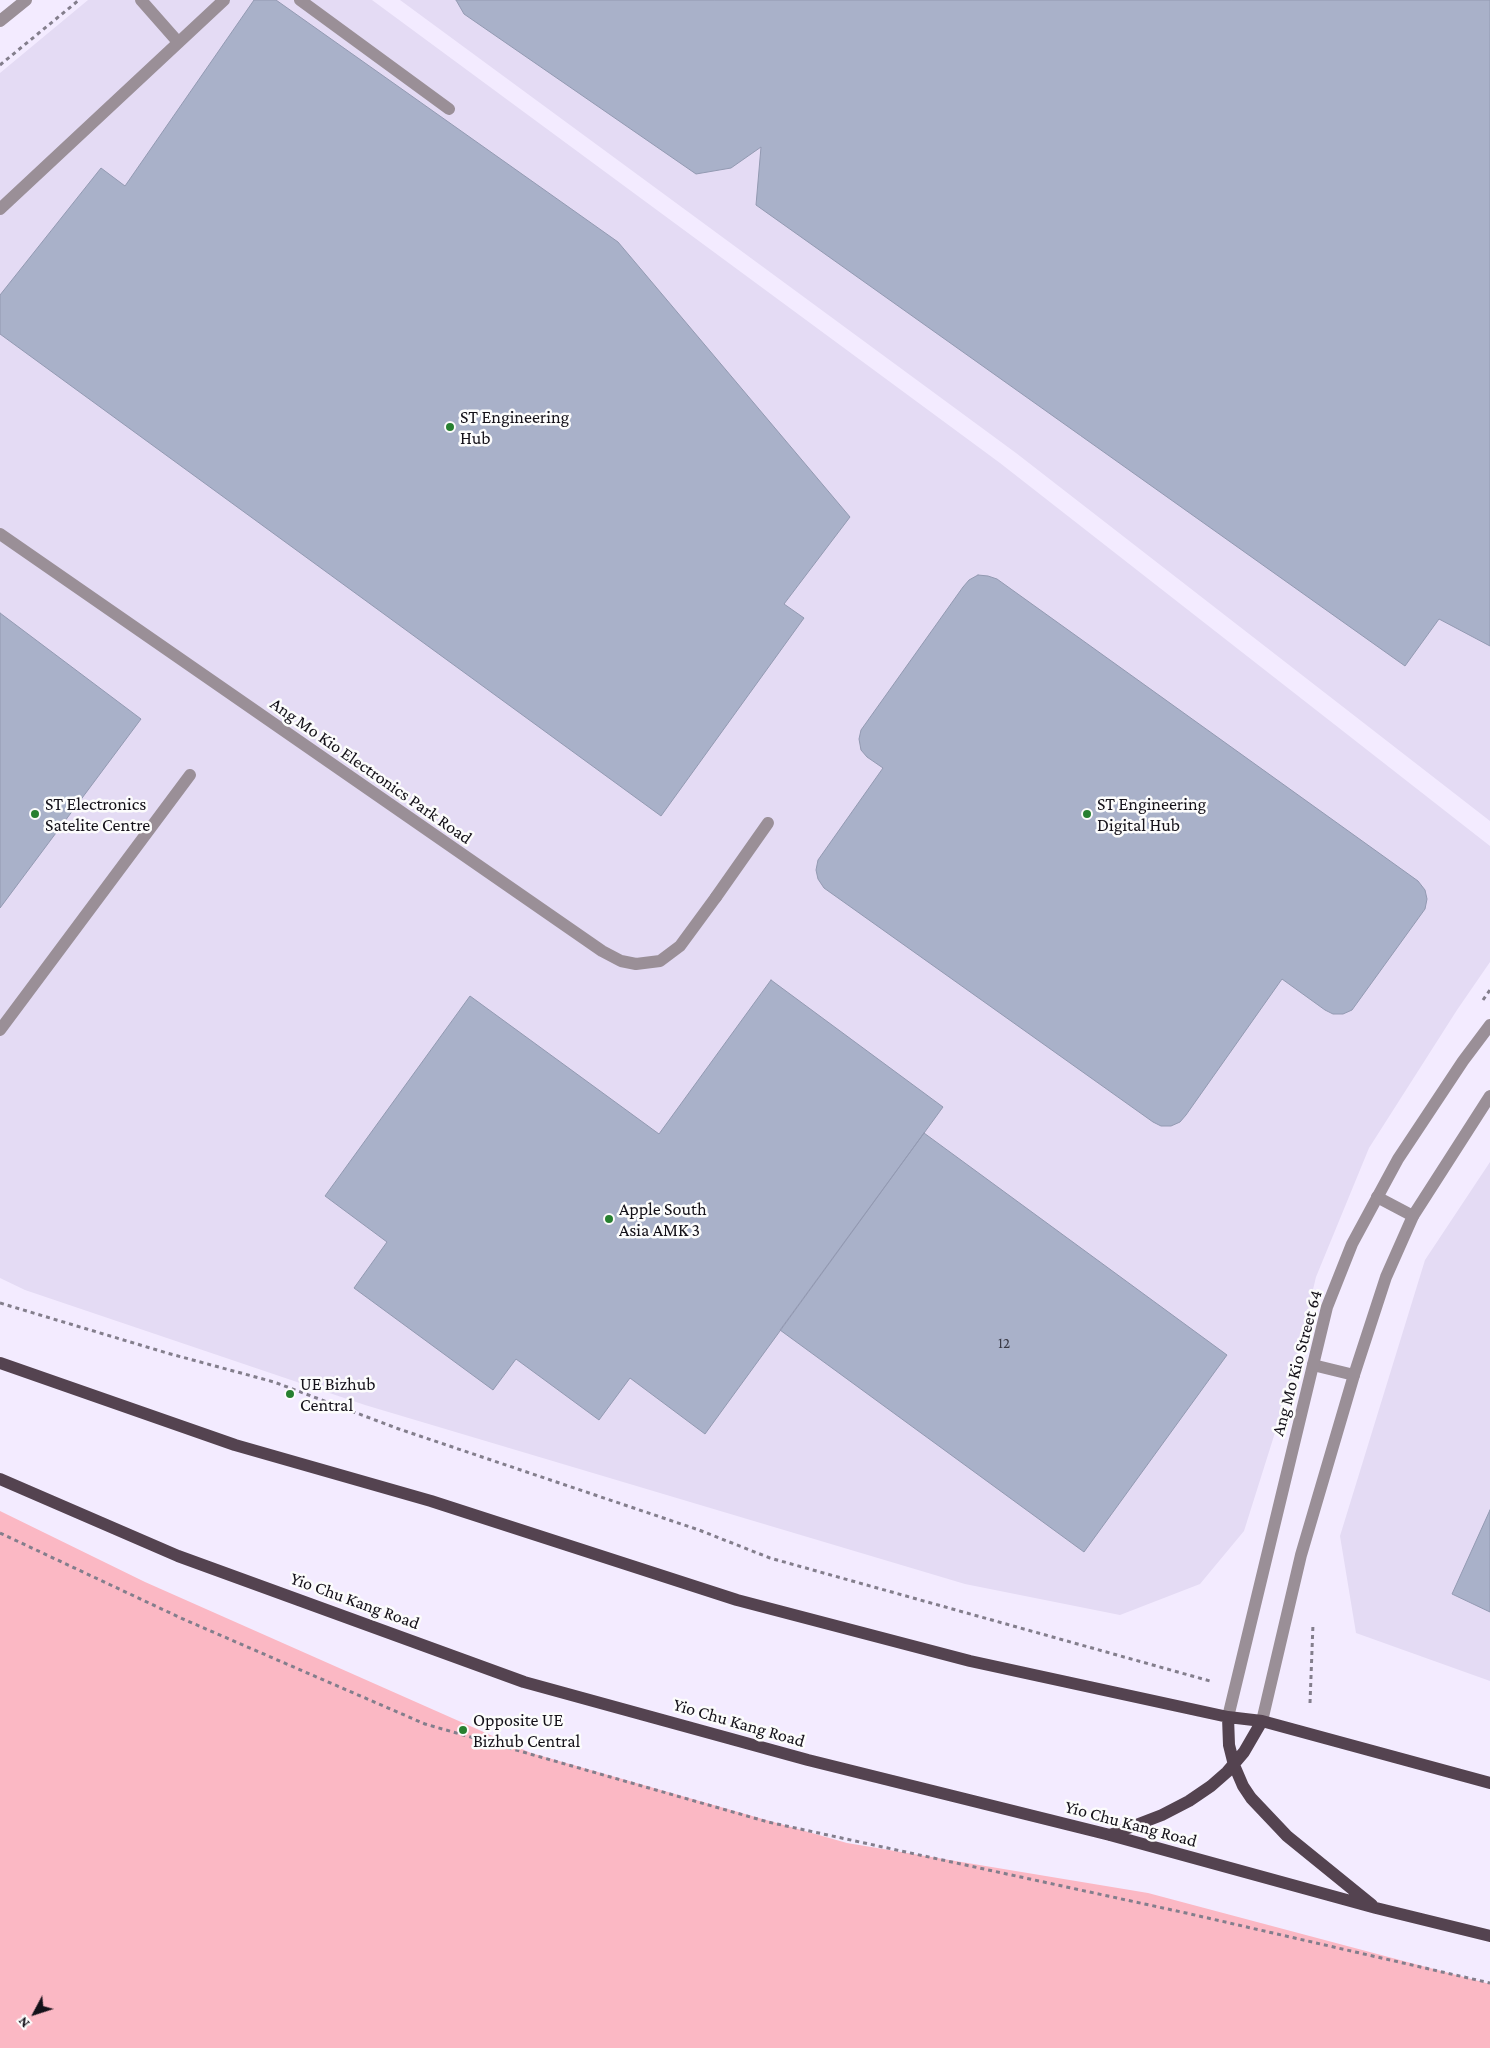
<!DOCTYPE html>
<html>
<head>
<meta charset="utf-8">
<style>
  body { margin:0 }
  #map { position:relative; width:1490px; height:2048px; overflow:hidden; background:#f3ebff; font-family:"Crimson Pro",serif }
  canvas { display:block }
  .north { position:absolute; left:10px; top:1988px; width:50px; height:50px; -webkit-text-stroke:4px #fcfcfc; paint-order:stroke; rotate:230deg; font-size:14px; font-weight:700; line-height:20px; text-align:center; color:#141119 }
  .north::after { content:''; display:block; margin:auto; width:18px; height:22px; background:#141119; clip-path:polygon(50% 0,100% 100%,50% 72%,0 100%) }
</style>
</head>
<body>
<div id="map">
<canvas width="1490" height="2048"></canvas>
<div class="north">N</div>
</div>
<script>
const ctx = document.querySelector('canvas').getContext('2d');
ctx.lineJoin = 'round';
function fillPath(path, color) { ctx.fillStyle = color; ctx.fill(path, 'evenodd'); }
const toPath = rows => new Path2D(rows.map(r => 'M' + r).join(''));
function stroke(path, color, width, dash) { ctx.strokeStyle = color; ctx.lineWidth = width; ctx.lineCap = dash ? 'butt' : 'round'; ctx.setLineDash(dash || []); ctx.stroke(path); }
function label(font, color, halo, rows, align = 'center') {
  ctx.font = font + ' "Crimson Pro",serif'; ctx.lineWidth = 5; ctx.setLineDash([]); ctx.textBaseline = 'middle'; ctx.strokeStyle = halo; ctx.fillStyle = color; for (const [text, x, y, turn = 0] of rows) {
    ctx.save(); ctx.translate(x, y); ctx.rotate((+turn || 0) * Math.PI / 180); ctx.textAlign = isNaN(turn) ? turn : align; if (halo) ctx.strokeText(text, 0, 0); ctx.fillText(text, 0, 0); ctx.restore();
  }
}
const built = toPath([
  [88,0,372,0,1000,463,1490,846,1490,962,1457,1010,1369,1148,1316,1277,1290,1385,1244,1531,1200,1584,1120,1615,965,1584,365,1405,25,1290,0,1278,0,73],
  [400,0,1490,0,1490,821,1016,453],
  [1490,1162,1490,1681,1356,1633,1340,1536,1425,1260]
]);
const green = toPath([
  [0,1511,145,1582,531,1753,847,1843,1148,1893,1490,1984,1490,2048,0,2048]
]);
const building = toPath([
  [254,0,276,0,618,242,850,517,784,604,804,618,661,816,0,334,0,295,101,168,125,186,254,0],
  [456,0,1490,0,1490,646,1439,619,1405,666,756,205,761,147,731,168,696,174,464,14,456,0],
  [978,575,988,576,997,579,1418,881,1425,890,1427,899,1425,909,1352,1010,1343,1014,1333,1014,1325,1010,1282,979,1186,1115,1180,1122,1171,1126,1161,1126,1153,1122,824,888,818,879,816,870,818,860,883,768,867,757,861,750,859,739,861,730,963,587,969,580,978,575],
  [0,613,141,719,0,908,0,613],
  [771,980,943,1107,705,1434,630,1378,599,1420,516,1359,493,1390,354,1288,387,1242,325,1196,470,996,659,1134,771,980],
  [924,1133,1227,1355,1084,1552,780,1330,924,1133],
  [1490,1510,1490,1612,1452,1594,1490,1510]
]);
const path = toPath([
  [0,65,79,0],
  [1483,1000,1490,990],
  [0,1303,167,1353,274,1382,399,1429,699,1530,770,1558,1210,1681],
  [0,1533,183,1619,425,1724,768,1822,1186,1913,1490,1983],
  [1310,1703,1313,1624]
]);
const service = toPath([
  [141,0,178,42],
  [300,0,449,109],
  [0,209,224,0],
  [0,534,602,951,621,961,636,964,660,961,680,946,716,897],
  [0,1030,190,775],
  [1377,1197,1413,1216],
  [1313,1365,1354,1375]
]);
const minor = toPath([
  [716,897,768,823]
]);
const tertiary = toPath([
  [0,21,26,0],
  [1228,1717,1327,1307,1352,1244,1398,1159,1463,1061,1490,1025],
  [1262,1721,1301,1555,1354,1375,1386,1277,1413,1216,1490,1096]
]);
const primary = toPath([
  [0,1363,235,1445,431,1501,737,1600,970,1661,1228,1717,1262,1721,1490,1783],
  [0,1479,178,1556,524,1682,808,1760,1110,1835,1376,1908,1490,1936],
  [1228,1717,1229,1745,1234,1765,1243,1786,1251,1798,1287,1836,1372,1905],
  [1110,1835,1162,1815,1189,1801,1211,1786,1227,1772,1244,1752,1262,1721]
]);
const markers = [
  [450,427,5,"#278030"],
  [35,814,5,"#278030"],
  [1087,814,5,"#278030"],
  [609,1219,5,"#278030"],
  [290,1394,5,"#278030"],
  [463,1730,5,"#278030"]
];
const numberNames = [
  ["12",1004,1343]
];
const poiNames = [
  ["ST Engineering",460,417],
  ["Hub",460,438],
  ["ST Electronics",45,804],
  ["Satelite Centre",45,825],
  ["ST Engineering",1097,804],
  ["Digital Hub",1097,825],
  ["Apple South",619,1209],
  ["Asia AMK 3",619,1230],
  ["UE Bizhub",300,1384],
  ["Central",300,1405],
  ["Opposite UE",473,1720],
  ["Bizhub Central",473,1741]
];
const streetNames = [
  ["Ang Mo Kio Electronics Park Road",371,771,35],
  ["Ang Mo Kio Street 64",1297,1363,-75],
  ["Yio Chu Kang Road",355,1601,20],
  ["Yio Chu Kang Road",739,1723,16],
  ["Yio Chu Kang Road",1131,1824,15]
];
fillPath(built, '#e4dbf4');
fillPath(green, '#fbb8c4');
fillPath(building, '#a9b1c9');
stroke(building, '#939ab2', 1);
stroke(path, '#837e8c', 3, [4, 4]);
stroke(service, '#9a8f97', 12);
stroke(minor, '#9a8f97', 12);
stroke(tertiary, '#9a8f97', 12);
stroke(primary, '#544350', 12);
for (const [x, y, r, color] of markers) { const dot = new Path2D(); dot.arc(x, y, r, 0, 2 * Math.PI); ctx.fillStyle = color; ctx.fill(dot); stroke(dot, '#fcfcfc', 2); }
label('15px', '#393945', null, numberNames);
label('18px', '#141119', '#fcfcfc', poiNames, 'left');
label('18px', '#141119', '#fcfcfc', streetNames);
</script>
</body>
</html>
